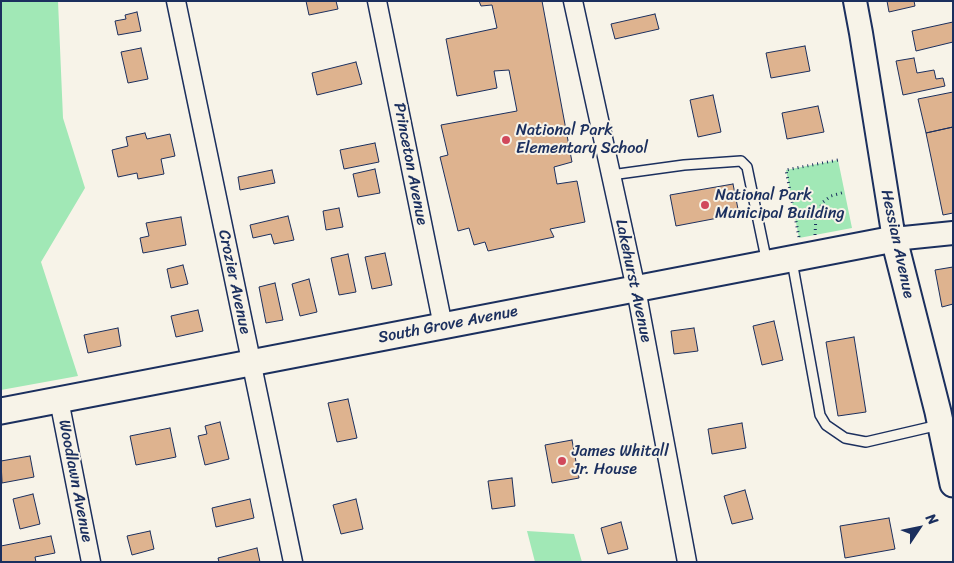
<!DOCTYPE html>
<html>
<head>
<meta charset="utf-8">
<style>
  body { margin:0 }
  #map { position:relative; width:954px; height:563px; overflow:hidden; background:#f7f3e8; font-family:Sriracha,sans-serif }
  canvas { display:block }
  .frame { position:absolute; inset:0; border:2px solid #1b2f5e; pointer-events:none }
  .north { position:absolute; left:894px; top:503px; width:50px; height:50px; -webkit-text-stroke:4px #f7f3e8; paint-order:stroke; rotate:56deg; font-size:14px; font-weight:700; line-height:20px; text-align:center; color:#1b2f5e }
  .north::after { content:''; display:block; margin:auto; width:18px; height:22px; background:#1b2f5e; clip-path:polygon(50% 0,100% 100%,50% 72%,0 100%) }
</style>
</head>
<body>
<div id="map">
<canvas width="954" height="563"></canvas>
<div class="frame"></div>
<div class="north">N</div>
</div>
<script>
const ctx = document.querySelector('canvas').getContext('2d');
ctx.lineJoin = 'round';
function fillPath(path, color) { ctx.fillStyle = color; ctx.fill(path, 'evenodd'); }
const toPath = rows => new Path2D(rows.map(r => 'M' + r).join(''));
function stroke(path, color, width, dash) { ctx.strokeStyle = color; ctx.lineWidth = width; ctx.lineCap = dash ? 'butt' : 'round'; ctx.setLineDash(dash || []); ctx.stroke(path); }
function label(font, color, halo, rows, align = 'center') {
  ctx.font = font + ' Sriracha,sans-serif'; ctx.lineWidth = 4; ctx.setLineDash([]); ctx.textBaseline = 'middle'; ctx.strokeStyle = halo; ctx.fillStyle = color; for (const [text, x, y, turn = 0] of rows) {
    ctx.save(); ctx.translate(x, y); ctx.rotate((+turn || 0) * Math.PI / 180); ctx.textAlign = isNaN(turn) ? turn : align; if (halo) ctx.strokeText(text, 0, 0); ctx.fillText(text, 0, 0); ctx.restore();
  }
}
const green = toPath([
  [1,1,58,1,63,118,85,188,41,262,78,376,1,390],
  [838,160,852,228,799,238,786,170],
  [527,531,574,534,582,562,535,562]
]);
const building = toPath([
  [306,1,336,1,338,9,309,15,306,1],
  [479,1,542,1,572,162,554,167,557,184,577,181,585,222,550,229,554,237,488,251,485,242,474,245,469,228,458,231,440,157,448,155,441,125,517,111,509,70,494,71,497,88,457,96,446,39,497,28,492,5,481,6,479,1],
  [887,1,914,1,915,6,889,12,887,1],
  [137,12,141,31,118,35,115,21,126,19,125,15,137,12],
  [655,14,659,29,615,39,611,24,655,14],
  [953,22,953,42,916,51,912,31,953,22],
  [805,46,810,71,771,78,766,53,805,46],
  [141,48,148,79,128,83,121,52,141,48],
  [914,58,917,73,934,70,936,79,943,78,945,86,903,95,896,61,914,58],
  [356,62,362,84,317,95,312,73,356,62],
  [953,92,953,127,926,133,918,99,953,92],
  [713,95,721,132,698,137,690,100,713,95],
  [818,106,824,132,787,139,782,113,818,106],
  [953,127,953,213,943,215,926,133,953,127],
  [145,133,147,139,170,134,175,156,161,159,164,174,138,179,137,173,118,177,112,150,128,146,126,137,145,133],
  [375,143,379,162,344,169,340,150,375,143],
  [375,169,380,193,358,197,353,174,375,169],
  [272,170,275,183,240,190,238,177,272,170],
  [733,184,739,214,676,226,670,195,733,184],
  [339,208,343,227,326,230,323,211,339,208],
  [288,216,294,240,274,244,271,234,253,238,250,225,288,216],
  [181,217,186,245,143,253,140,238,149,236,146,223,181,217],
  [385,253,392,285,372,289,365,257,385,253],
  [348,254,356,292,339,295,331,258,348,254],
  [183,265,188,284,171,288,167,269,183,265],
  [953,267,953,304,942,307,935,270,953,267],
  [309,279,317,312,300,316,292,284,309,279],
  [275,283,283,320,266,323,259,287,275,283],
  [198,310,203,331,176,337,171,316,198,310],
  [774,321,783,360,762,365,753,326,774,321],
  [118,328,121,346,88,353,84,335,118,328],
  [694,328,698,351,674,354,671,331,694,328],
  [854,337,866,412,838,416,826,342,854,337],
  [348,399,357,438,337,442,328,403,348,399],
  [220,422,229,459,205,465,198,436,207,434,205,426,220,422],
  [742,423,746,448,712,454,708,429,742,423],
  [170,428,176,457,136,465,130,436,170,428],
  [572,440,579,478,552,483,545,445,572,440],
  [30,456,34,477,2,483,1,461,30,456],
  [512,478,515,506,492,509,488,481,512,478],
  [745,490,753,519,732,524,724,496,745,490],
  [33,494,40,524,20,529,13,499,33,494],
  [250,499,254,518,216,527,212,508,250,499],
  [356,499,363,529,341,534,333,505,356,499],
  [889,518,895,549,845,558,840,526,889,518],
  [621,522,628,549,608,554,601,528,621,522],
  [150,531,154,549,132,555,127,536,150,531],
  [51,536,55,553,35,557,36,562,1,562,1,546,51,536],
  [257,548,260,562,219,562,218,558,257,548]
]);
const path = toPath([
  [821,206,837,217],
  [815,235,816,216,823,202,831,196,845,192],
  [799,237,786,170,838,160]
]);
const service = toPath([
  [611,175,684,165,741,161,747,167,767,263],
  [792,261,820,415,826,425,845,438,866,442,939,425]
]);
const minor = toPath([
  [176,1,293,562],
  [377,1,443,326],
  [573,1,636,289,687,562],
  [59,400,91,562]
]);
const tertiary = toPath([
  [855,1,861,33,894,239,953,233]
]);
const secondary = toPath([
  [1,411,894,239,938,412,953,484]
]);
const markers = [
  [506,140,5,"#d1495b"],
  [705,205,5,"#d1495b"],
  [562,461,5,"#d1495b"]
];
const poiNames = [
  ["National Park",516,131],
  ["Elementary School",516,149],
  ["National Park",715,196],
  ["Municipal Building",715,214],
  ["James Whitall",572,452],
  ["Jr. House",572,470]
];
const streetNames = [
  ["Princeton Avenue",410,164,79],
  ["Hessian Avenue",897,244,78],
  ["Lakehurst Avenue",633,281,78],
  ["Crozier Avenue",234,282,78],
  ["South Grove Avenue",448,325,-11],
  ["Woodlawn Avenue",75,481,79]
];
fillPath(green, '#a1e8b6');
fillPath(building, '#deb38f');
stroke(building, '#1b2f5e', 1);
stroke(service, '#1b2f5e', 12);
stroke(minor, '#1b2f5e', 21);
stroke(tertiary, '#1b2f5e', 26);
stroke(secondary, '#1b2f5e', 29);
stroke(path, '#1b2f5e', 3, [1, 4]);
stroke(service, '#f7f3e8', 9);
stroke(minor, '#f7f3e8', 18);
stroke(tertiary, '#f7f3e8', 22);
stroke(secondary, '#f7f3e8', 25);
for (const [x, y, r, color] of markers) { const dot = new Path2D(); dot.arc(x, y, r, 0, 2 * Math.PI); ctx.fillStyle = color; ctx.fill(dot); stroke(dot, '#f7f3e8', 2); }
label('16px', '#1b2f5e', '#f7f3e8', poiNames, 'left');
label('16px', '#1b2f5e', '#f7f3e8', streetNames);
</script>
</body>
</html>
